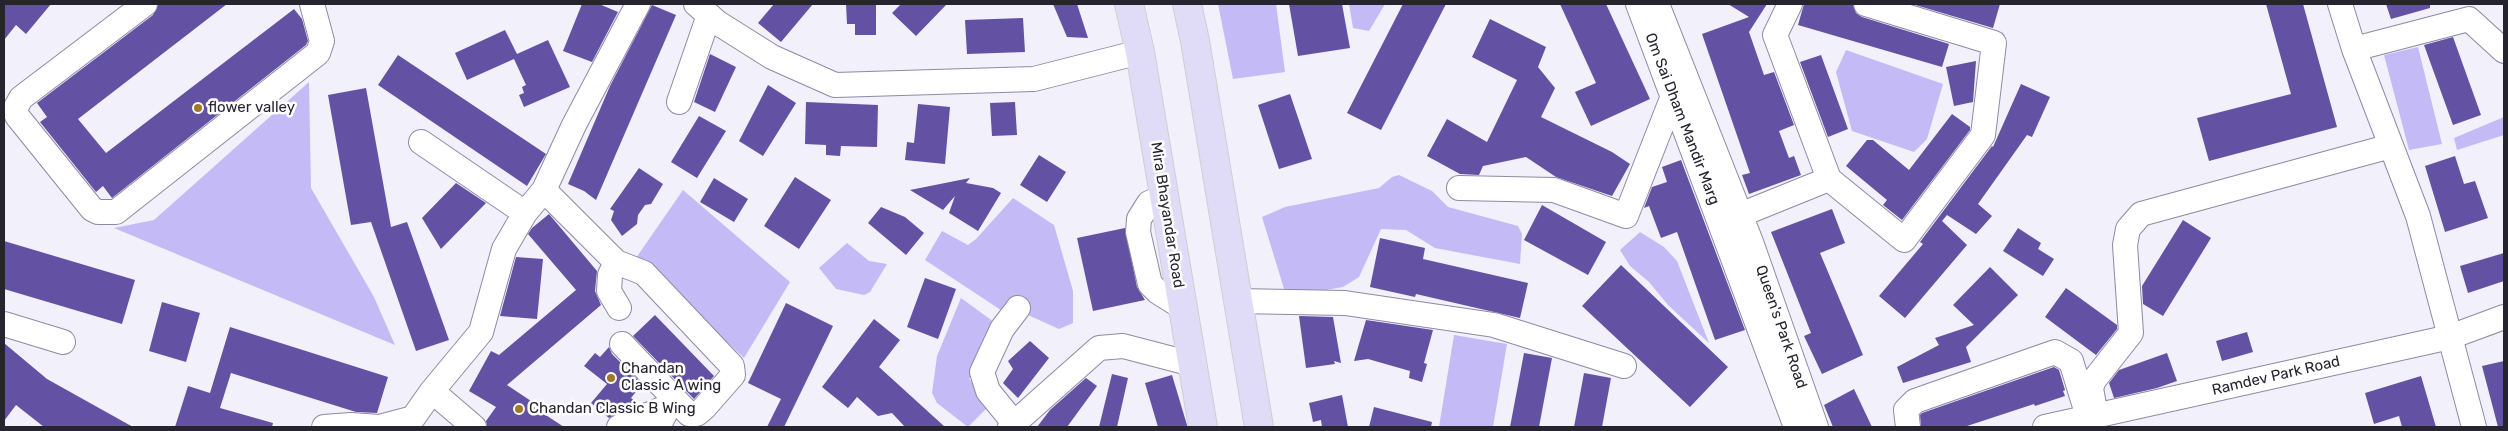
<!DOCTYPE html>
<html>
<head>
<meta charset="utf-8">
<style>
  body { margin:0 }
  #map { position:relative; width:2508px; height:431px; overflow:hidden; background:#f1f0fb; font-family:Rubik,sans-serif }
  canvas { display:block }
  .frame { position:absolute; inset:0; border:5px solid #26242f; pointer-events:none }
</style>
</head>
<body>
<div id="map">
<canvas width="2508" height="431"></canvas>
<div class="frame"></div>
</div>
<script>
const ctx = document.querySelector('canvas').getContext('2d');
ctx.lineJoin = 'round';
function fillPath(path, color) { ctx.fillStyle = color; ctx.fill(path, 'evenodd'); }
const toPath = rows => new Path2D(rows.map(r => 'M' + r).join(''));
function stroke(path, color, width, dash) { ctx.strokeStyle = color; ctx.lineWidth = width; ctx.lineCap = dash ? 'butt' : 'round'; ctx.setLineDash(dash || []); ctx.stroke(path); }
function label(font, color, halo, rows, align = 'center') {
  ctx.font = font + ' Rubik,sans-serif'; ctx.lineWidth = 5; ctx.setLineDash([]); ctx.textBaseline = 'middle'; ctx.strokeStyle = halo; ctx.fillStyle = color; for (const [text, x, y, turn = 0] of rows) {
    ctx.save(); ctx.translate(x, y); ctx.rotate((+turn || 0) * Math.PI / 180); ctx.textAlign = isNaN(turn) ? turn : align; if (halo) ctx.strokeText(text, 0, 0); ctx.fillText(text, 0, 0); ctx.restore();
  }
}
const green = toPath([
  [1218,4,1276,4,1285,72,1233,79],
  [1349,4,1385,4,1369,31,1353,28],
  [2418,47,2442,144,2409,150,2384,55],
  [1846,50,1943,84,1927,139,1914,152,1852,131,1836,72],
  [309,82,311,188,374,297,395,345,114,228,154,220],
  [2504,117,2504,135,2457,150,2454,138],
  [1399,175,1432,191,1448,207,1518,226,1522,234,1520,264,1435,248,1406,230,1381,229,1359,277,1343,287,1309,293,1285,292,1262,217,1285,207,1379,188,1392,177],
  [683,190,790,282,744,358,636,258],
  [1013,198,1054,225,1073,291,1073,323,1059,329,1028,315,1019,322,925,260,942,231,968,245,976,239],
  [1640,232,1664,247,1677,261,1709,343,1668,305,1649,282,1630,266,1620,250],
  [847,243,869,261,887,264,870,292,864,295,836,289,819,268],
  [961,298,998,325,975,373,969,379,992,403,968,427,937,403,932,393,937,356],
  [1454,335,1507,344,1493,427,1439,427]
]);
const building = toPath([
  [4,4,51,4,26,34,16,25,4,40],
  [158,4,227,4,78,119,106,153,294,9,302,19,308,41,306,45,112,198,103,186,96,192,40,122,47,117,37,103,153,15],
  [582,4,599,4,618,12,592,62,563,51],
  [774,4,813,4,781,42,758,23],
  [846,4,876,4,876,35,855,35,855,24,847,24],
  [901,4,947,4,916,36,892,13],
  [1053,4,1077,4,1088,38,1067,37],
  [1289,4,1342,4,1350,48,1298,56],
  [1403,4,1446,4,1381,130,1347,113],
  [1560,4,1606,4,1650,99,1591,126,1575,92,1596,83],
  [1728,4,1767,4,1749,32,1764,75,1774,72,1794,125,1779,131,1789,158,1794,156,1801,175,1749,194,1742,175,1750,173,1702,34,1749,17],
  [1804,4,1853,4,1856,13,1862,17,1949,44,1942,67,1798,25],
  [1912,4,2000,4,1993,28],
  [2266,4,2303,4,2337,127,2209,161,2197,118,2291,94],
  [2386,4,2430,4,2430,8,2391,19],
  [652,5,676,15,596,200,584,191,568,184,610,86],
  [1023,18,1025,52,967,54,965,20],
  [1490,19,1546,47,1538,67,1555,88,1541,117,1612,152,1630,164,1612,196,1556,177,1526,157,1483,166,1479,175,1460,174,1427,156,1447,119,1487,142,1517,80,1472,57],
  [505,30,517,54,548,40,570,87,524,107,519,95,524,93,522,87,526,85,514,59,467,80,455,53],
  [2453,37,2481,115,2453,125,2424,45],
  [710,54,736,67,715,112,694,102],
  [398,55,546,154,527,186,378,85],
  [1821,55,1848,129,1828,137,1800,62],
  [1976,61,1973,102,1954,106,1946,67],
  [2021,84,2050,97,2032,137,2027,135,1978,204,1992,216,1976,234,1947,215,1942,221,1967,245,1905,318,1879,296,1923,244,1920,242,1992,146,1993,147],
  [768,85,796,103,763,156,739,141],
  [366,88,391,227,407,222,449,340,416,351,371,222,351,225,328,95],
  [1290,94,1312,159,1279,169,1258,105],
  [806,102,878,105,877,147,841,146,840,156,826,155,826,145,805,144],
  [1015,102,1017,135,992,136,990,103],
  [918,104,950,107,945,164,905,160,907,142,914,143],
  [1952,114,1970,127,1970,130,1902,220,1883,205,1887,200,1846,166,1867,140,1873,140,1909,170],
  [699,116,726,131,697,178,671,162],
  [1039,155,1066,172,1047,202,1020,185],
  [2455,156,2464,184,2475,181,2488,218,2445,232,2425,166],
  [1681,160,1745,330,1715,340,1677,232,1661,238,1649,206,1644,208,1652,187,1667,182,1662,167],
  [639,168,663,184,651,204,645,205,638,215,637,224,622,236,611,220,614,211,610,209],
  [795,177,831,200,799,249,764,226],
  [714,178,748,199,734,222,700,202],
  [970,178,966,183,993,188,1001,193,978,231,949,213,955,196,943,210,910,190],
  [456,183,486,203,441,249,422,218],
  [1542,205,1606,242,1588,275,1524,240],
  [881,207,905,217,924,233,906,255,868,223],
  [1832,209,1845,243,1820,253,1863,355,1822,374,1804,336,1811,333,1771,232],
  [549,214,597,271,595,291,601,305,507,385,531,401,529,404,564,427,487,427,486,421,496,407,469,391,491,351,499,355,576,290,528,234,532,228],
  [2183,220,2211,238,2163,316,2143,304,2142,286],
  [1125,228,1137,287,1145,300,1093,311,1077,238],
  [2018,228,2041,243,2038,249,2054,259,2043,276,2003,251],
  [1380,238,1425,248,1423,259,1528,283,1520,318,1416,294,1415,297,1370,287],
  [4,241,135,280,122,324,4,289],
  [2504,253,2504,281,2468,293,2460,266],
  [516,257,543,259,537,319,500,316],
  [1621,265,1728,367,1690,407,1582,306],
  [1990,267,2018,295,1966,347,1971,362,1903,383,1897,367,1939,345,1935,338,1974,325,1953,305],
  [925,278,956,289,938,339,907,327],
  [2066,288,2117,325,2117,329,2096,355,2045,317],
  [162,302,200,313,186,362,149,351],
  [786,303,833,326,784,427,767,427,781,399,748,383],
  [655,315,714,376,694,399,633,336],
  [1299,316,1333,317,1341,363,1334,361,1335,364,1306,368],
  [874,319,900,340,879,367,945,427,905,427,892,413,878,416,857,397,848,408,822,387],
  [1366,320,1433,330,1424,363,1427,364,1422,382,1409,378,1410,371,1368,359,1354,361],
  [230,327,388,377,377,413,356,412,231,373,220,408,273,423,272,427,175,427,188,386,210,393],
  [2247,332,2253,352,2222,361,2216,341],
  [1030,341,1049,358,1018,398,1003,383,1013,369,1008,361],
  [4,343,47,379,133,427,44,427,16,405,4,421],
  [609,347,612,354,642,384,631,398,636,402,632,406,609,418,591,403,607,384,584,366,595,353,600,357],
  [1524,353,1552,358,1539,427,1510,427],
  [2167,353,2177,381,2157,388,2114,398,2109,383,2119,370],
  [2504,361,2504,427,2498,427,2482,366],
  [2054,367,2059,370,2065,390,2063,391,2065,396,2035,406,2034,404,1964,427,1921,427,1920,415,1922,413],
  [1584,373,1611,378,1602,427,1574,427],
  [1112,374,1128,378,1117,427,1099,427],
  [1172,375,1187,425,1187,427,1158,427,1145,383],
  [2421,376,2436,427,2402,427,2399,416,2374,424,2365,393],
  [1086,378,1097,386,1067,427,1037,427,1050,410],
  [1854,389,1872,427,1833,427,1824,405],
  [1342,395,1348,427,1322,427,1321,420,1313,422,1309,403],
  [1374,407,1432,422,1431,427,1369,427]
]);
const minor = toPath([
  [145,4,21,98,15,109,17,116,92,209,98,212,116,212,318,53,322,41,312,4],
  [696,4,718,23,772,57,835,85,1034,79,1140,52],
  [1638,4,1796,427],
  [1657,4,1751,242,1816,427],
  [1790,4,1775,35,1829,179,1904,240,1983,135,1994,43,1866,4],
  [2340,4,2354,49,2418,216,2474,427],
  [2354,49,2469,19,2504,51],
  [679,102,709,15],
  [421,142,525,213],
  [1459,188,1554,190,1626,216,1673,96],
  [544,190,616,262,644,273,732,366,733,375,704,408,697,414,689,414,622,344],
  [1164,197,1149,203,1139,219,1138,232,1150,284,1158,292,1182,307],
  [1740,215,1829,179],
  [616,262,610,275,609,291,619,308],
  [1237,301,1345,303,1494,325,1624,366],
  [4,324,63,342],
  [432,391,474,427],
  [2096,416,2091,388,2094,380,2131,333,2125,245,2128,229,2141,214,2391,146],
  [1014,423,988,391,982,372,1002,329,1018,308],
  [324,427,351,425,379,427,413,418,432,391,481,332,504,249,525,213,544,190,574,125,638,4],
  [619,427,669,406,658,427],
  [1010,427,1099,348,1123,346,1192,364],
  [1908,427,1906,410,1915,401,2055,352,2071,361,2086,410],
  [2045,427,2450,337,2504,317]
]);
const major = toPath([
  [1129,4,1140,52,1203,427],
  [1187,4,1195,41,1259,427]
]);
const markers = [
  [198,108,5,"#a07927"],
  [611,378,5,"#a07927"],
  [519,409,5,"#a07927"]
];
const poiNames = [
  ["flower valley",208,108],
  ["Chandan",621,369],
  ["Classic A wing",621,386],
  ["Chandan Classic B Wing",529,409]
];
const streetNames = [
  ["Om Sai Dham Mandir Marg",1682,119,69],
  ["Mira Bhayandar Road",1167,215,81],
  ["Queen's Park Road",1781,327,71],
  ["Ramdev Park Road",2276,376,-13]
];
fillPath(green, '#c4bbf6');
fillPath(building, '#6351a3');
stroke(minor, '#8e8aa5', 26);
stroke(major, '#cfcfd1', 30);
stroke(minor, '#fff', 24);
stroke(major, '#e0dcf7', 28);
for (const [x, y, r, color] of markers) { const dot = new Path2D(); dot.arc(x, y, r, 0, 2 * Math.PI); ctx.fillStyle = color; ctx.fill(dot); stroke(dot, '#fefefe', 2); }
label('15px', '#26242f', '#fefefe', poiNames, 'left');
label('15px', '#26242f', '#fefefe', streetNames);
</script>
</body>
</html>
